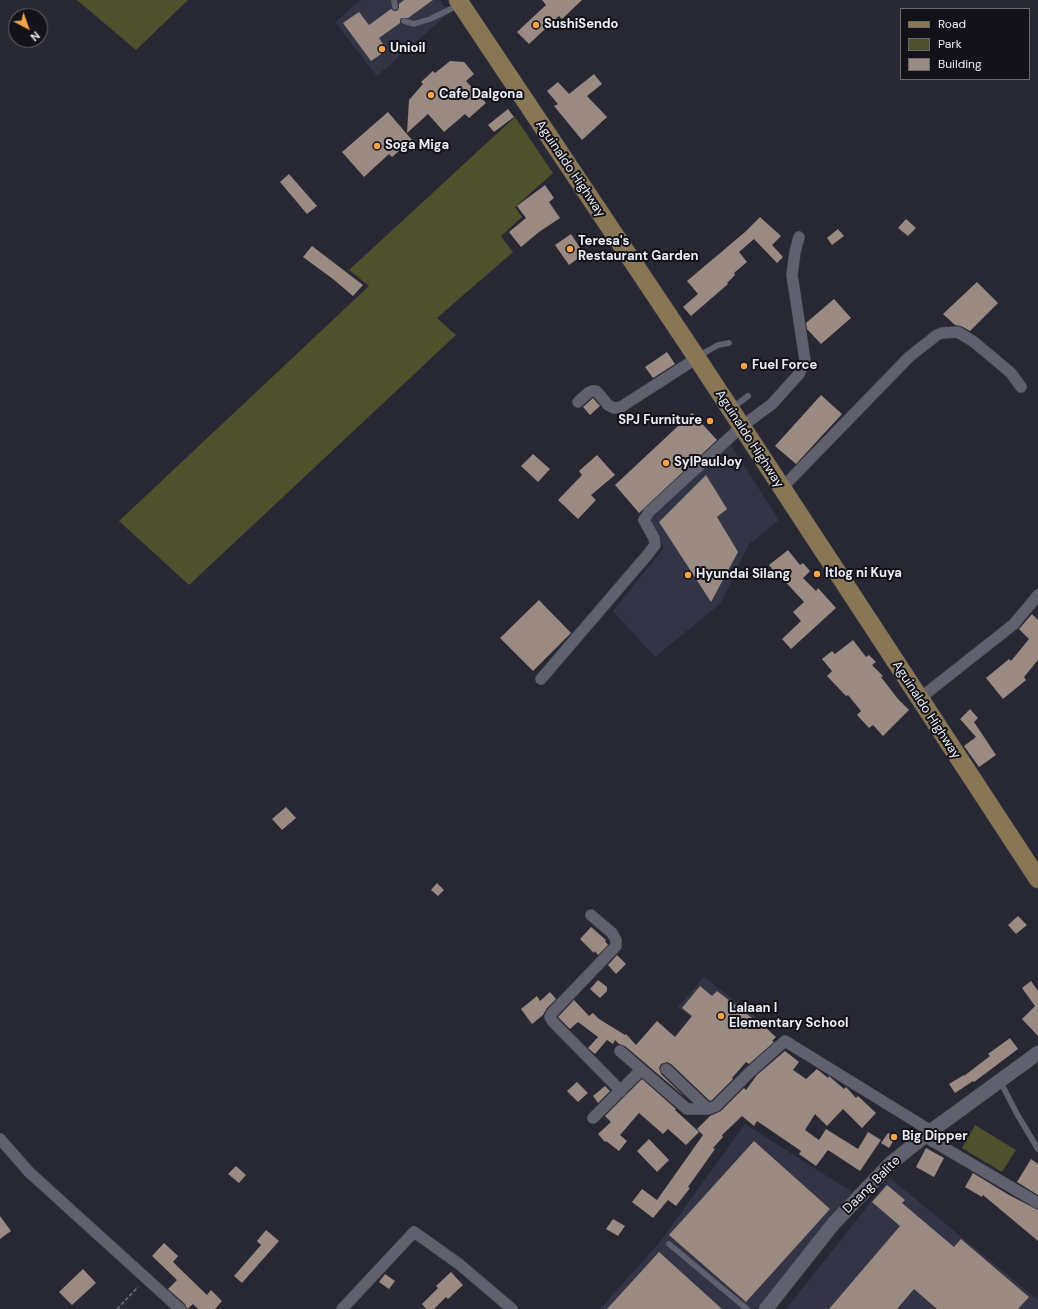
<!DOCTYPE html>
<html>
<head>
<meta charset="utf-8">
<style>
  body { margin:0 }
  #map { position:relative; width:1038px; height:1309px; overflow:hidden; background:#282835; font-family:"DM Sans",sans-serif }
  canvas { display:block }
  .legend { position:absolute; left:900px; top:8px; width:130px; height:72px; box-sizing:border-box; background:#121218; border:1px solid #696970; margin:0; padding:5px 7px; list-style:none; font-size:12px; color:#ebecf4 }
  .legend li { display:flex; align-items:center; gap:8px; height:20px }
  .legend b { width:20px; border:1px solid #696970 }
  .north { position:absolute; left:8px; top:8px; width:40px; height:40px; box-sizing:border-box; background:#121218; border:1px solid #696970; border-radius:50%; rotate:139deg; font-size:11px; font-weight:700; line-height:16px; text-align:center; color:#ebecf4 }
  .north::after { content:''; display:block; margin:auto; width:14px; height:18px; background:#f6a247; clip-path:polygon(50% 0,100% 100%,50% 72%,0 100%) }
</style>
</head>
<body>
<div id="map">
<canvas width="1038" height="1309"></canvas>
<ul class="legend">
<li><b style="height:5px;background:#897655"></b>Road</li>
<li><b style="height:11px;background:#4f512c"></b>Park</li>
<li><b style="height:11px;background:#9a8a81"></b>Building</li>
</ul>
<div class="north">N</div>
</div>
<script>
const ctx = document.querySelector('canvas').getContext('2d');
ctx.lineJoin = 'round';
function fillPath(path, color) { ctx.fillStyle = color; ctx.fill(path, 'evenodd'); }
const toPath = rows => new Path2D(rows.map(r => 'M' + r).join(''));
function stroke(path, color, width, dash) { ctx.strokeStyle = color; ctx.lineWidth = width; ctx.lineCap = dash ? 'butt' : 'round'; ctx.setLineDash(dash || []); ctx.stroke(path); }
function label(font, color, halo, rows, align = 'center') {
  ctx.font = font + ' "DM Sans",sans-serif'; ctx.lineWidth = 4; ctx.setLineDash([]); ctx.textBaseline = 'middle'; ctx.strokeStyle = halo; ctx.fillStyle = color; for (const [text, x, y, turn = 0] of rows) {
    ctx.save(); ctx.translate(x, y); ctx.rotate((+turn || 0) * Math.PI / 180); ctx.textAlign = isNaN(turn) ? turn : align; if (halo) ctx.strokeText(text, 0, 0); ctx.fillText(text, 0, 0); ctx.restore();
  }
}
const built = toPath([
  [361,0,440,0,449,13,377,76,335,22],
  [730,444,779,520,748,545,721,603,655,657,613,611,664,548,651,519],
  [704,977,765,1024,752,1039,738,1052,678,1007],
  [745,1124,852,1192,757,1309,600,1309,660,1242],
  [890,1178,1038,1300,1038,1309,786,1309]
]);
const green = toPath([
  [77,0,188,0,136,50],
  [515,117,553,173,515,207,522,217,501,236,513,252,437,318,456,335,189,585,119,521,369,286,349,270],
  [975,1125,1016,1150,1002,1172,962,1148]
]);
const building = toPath([
  [404,0,433,0,408,18,401,18,400,20,400,23,379,38,387,50,371,61,343,23,359,12,369,25,391,9,394,11,397,11,399,8,399,4],
  [542,0,582,0,562,19,559,16,529,44,517,32,546,5],
  [450,61,464,62,474,74,466,81,486,103,469,118,465,114,444,132,428,114,407,133,409,100,423,84,421,82,433,71,435,73],
  [594,74,602,84,587,96,607,117,582,140,554,106,558,104,547,91,558,82,569,94],
  [508,109,514,117,494,132,488,125],
  [388,112,412,140,392,157,389,154,364,177,342,152],
  [289,174,317,206,307,214,280,182],
  [545,185,554,198,549,202,560,218,539,232,521,247,509,232,526,218,517,206],
  [760,217,781,236,772,245,783,257,777,263,754,239,739,252,747,262,734,273,735,275,727,283,728,284,691,316,683,307,698,294,687,281,745,232],
  [906,219,916,228,908,236,898,228],
  [838,229,844,236,832,245,827,238],
  [571,234,584,254,569,265,555,245],
  [312,246,363,285,353,296,333,279,303,257],
  [977,282,998,303,970,331,961,326,955,325,943,314],
  [834,299,851,318,821,344,807,329,806,323],
  [667,352,675,364,653,378,645,367],
  [821,395,842,414,796,464,775,446],
  [593,398,600,406,590,415,583,407],
  [692,413,717,440,639,513,615,485],
  [533,454,550,469,538,482,521,466],
  [597,455,615,475,591,495,596,500,578,519,558,500,582,475,579,471],
  [706,475,727,509,717,517,738,552,711,602,659,522],
  [788,550,800,565,803,563,810,571,803,578,816,591,818,588,836,608,791,649,782,639,801,621,793,612,804,602,781,577,780,579,769,565],
  [539,600,571,633,533,671,500,638],
  [1032,614,1038,620,1038,660,1024,677,1026,680,1003,699,986,678,1009,659,1011,661,1029,639,1019,629],
  [853,640,866,657,869,655,876,662,872,665,883,676,881,677,898,699,909,710,883,736,873,725,869,728,857,715,861,711,848,695,846,696,827,676,832,671,822,659,832,651,835,654],
  [970,709,978,718,974,722,996,755,979,767,964,746,976,737,960,719],
  [286,807,296,818,282,830,272,819],
  [437,883,444,890,438,896,431,890],
  [1018,916,1027,925,1016,934,1008,925],
  [591,927,606,940,605,941,608,945,598,955,595,951,594,953,580,939],
  [617,955,626,964,616,974,608,965],
  [598,980,607,987,607,991,600,998,590,989],
  [1031,981,1038,991,1038,1036,1022,1019,1035,1006,1022,988],
  [700,986,712,996,717,991,765,1028,766,1028,776,1037,772,1041,774,1042,749,1064,746,1062,732,1078,733,1079,712,1100,710,1101,671,1064,667,1062,661,1064,659,1068,661,1074,686,1098,625,1046,619,1044,615,1040,613,1044,607,1040,595,1054,588,1048,598,1037,578,1022,570,1029,558,1017,574,1000,589,1016,593,1013,599,1019,625,1035,626,1034,636,1045,657,1021,675,1037,692,1016,682,1008],
  [550,992,556,999,547,1008,543,1015,532,1024,521,1009,537,996,540,1001],
  [1010,1038,1018,1049,974,1082,973,1081,955,1093,949,1084,964,1075,964,1076,990,1056,988,1054],
  [785,1051,799,1062,793,1070,806,1079,817,1069,828,1078,829,1076,844,1089,846,1087,856,1098,858,1096,876,1113,862,1128,843,1109,827,1126,815,1114,805,1130,819,1140,826,1129,858,1149,868,1132,881,1140,860,1171,828,1150,816,1166,799,1154,801,1151,757,1121,754,1126,742,1116,722,1135,723,1137,713,1148,715,1149,688,1187,690,1188,676,1206,668,1200,653,1218,632,1202,642,1189,657,1200,703,1135,697,1129,710,1116,721,1111,744,1088,746,1090,757,1075],
  [642,1079,676,1109,675,1110,699,1132,686,1145,668,1129,663,1134,639,1113,620,1135,627,1141,619,1151,606,1141,605,1142,598,1134,611,1122,605,1116],
  [577,1082,588,1093,578,1102,567,1091],
  [605,1086,610,1091,598,1103,593,1096],
  [888,1133,895,1138,889,1148,881,1143],
  [649,1139,669,1160,657,1172,637,1151],
  [754,1141,830,1209,746,1302,669,1235],
  [926,1148,944,1158,934,1177,916,1167],
  [1031,1159,1038,1164,1038,1195,1017,1182],
  [236,1166,246,1175,239,1183,228,1174],
  [973,1173,1009,1195,1038,1210,1038,1241,983,1195,982,1197,965,1187],
  [887,1185,905,1200,902,1203,954,1247,961,1239,1029,1297,1018,1309,937,1309,914,1289,897,1309,829,1309,900,1226,872,1202],
  [0,1216,11,1231,0,1239],
  [613,1219,625,1226,618,1236,606,1229],
  [266,1230,279,1241,242,1283,234,1276,261,1245,257,1241],
  [164,1243,178,1256,173,1262,207,1295,211,1290,222,1301,215,1309,198,1309,193,1304,187,1309,185,1304,168,1289,177,1280,152,1256],
  [659,1252,722,1309,607,1309],
  [83,1269,96,1283,72,1305,59,1292],
  [451,1272,463,1285,448,1299,446,1297,434,1309,426,1309,422,1304,438,1288,436,1286],
  [385,1274,395,1281,389,1289,379,1282]
]);
const path = toPath([
  [117,1309,138,1287]
]);
const service = toPath([
  [394,0,395,7],
  [404,21,414,24,430,19,459,5],
  [699,356,718,345,729,343],
  [732,408,748,396],
  [1000,1081,1017,1114,1038,1149],
  [669,1244,747,1309]
]);
const minor = toPath([
  [578,402,588,393,592,391,596,391,599,394,608,405,614,408,621,407,697,358],
  [782,488,909,357,937,335,942,333,958,332,974,342,1011,373,1021,387],
  [541,679,649,553,655,545,654,538,644,520,649,512,741,427,772,404,799,374,805,360,792,275,795,252,799,237],
  [919,699,1014,624,1038,595],
  [591,915,612,933,616,940,616,946,552,1013,550,1017,553,1022,621,1091],
  [620,1051,687,1109,708,1109],
  [666,1069,708,1109,716,1106,749,1073,785,1041,931,1131],
  [593,1118,641,1070],
  [924,1136,1038,1203],
  [0,1139,29,1172,180,1309],
  [342,1309,414,1232,459,1264,512,1309]
]);
const tertiary = toPath([
  [766,1309,834,1223,891,1163,931,1131,1038,1053]
]);
const primary = toPath([
  [458,0,697,358,1038,879]
]);
const markers = [
  [536,25,4,"#f6a247"],
  [382,49,4,"#f6a247"],
  [431,95,4,"#f6a247"],
  [377,146,4,"#f6a247"],
  [570,249,4,"#f6a247"],
  [744,366,4,"#f6a247"],
  [710,421,4,"#f6a247"],
  [666,463,4,"#f6a247"],
  [817,574,4,"#f6a247"],
  [688,575,4,"#f6a247"],
  [721,1016,4,"#f6a247"],
  [894,1137,4,"#f6a247"]
];
const poiNames = [
  ["SushiSendo",544,25],
  ["Unioil",390,49],
  ["Cafe Dalgona",439,95],
  ["Soga Miga",385,146],
  ["Teresa's",578,242],
  ["Restaurant Garden",578,257],
  ["Fuel Force",752,366],
  ["SPJ Furniture",702,421,"right"],
  ["SylPaulJoy",674,463],
  ["Itlog ni Kuya",825,574],
  ["Hyundai Silang",696,575],
  ["Lalaan I",729,1009],
  ["Elementary School",729,1024],
  ["Big Dipper",902,1137]
];
const streetNames = [
  ["Aguinaldo Highway",570,169,56],
  ["Aguinaldo Highway",749,439,57],
  ["Aguinaldo Highway",926,710,57],
  ["Daang Balite",872,1185,-45]
];
fillPath(built, '#333446');
fillPath(green, '#4f512c');
fillPath(building, '#9a8a81');
stroke(service, '#454651', 6);
stroke(minor, '#454651', 12);
stroke(tertiary, '#454651', 15);
stroke(primary, '#454651', 19);
stroke(path, '#646470', 2, [4, 2]);
stroke(service, '#60606f', 5.5);
stroke(minor, '#60606f', 11);
stroke(tertiary, '#60606f', 14);
stroke(primary, '#897655', 18);
for (const [x, y, r, color] of markers) { const dot = new Path2D(); dot.arc(x, y, r, 0, 2 * Math.PI); ctx.fillStyle = color; ctx.fill(dot); stroke(dot, '#121218', 1.5); }
label('bold 13px', '#ebecf4', '#121218', poiNames, 'left');
label('13px', '#ebecf4', '#121218', streetNames);
</script>
</body>
</html>
